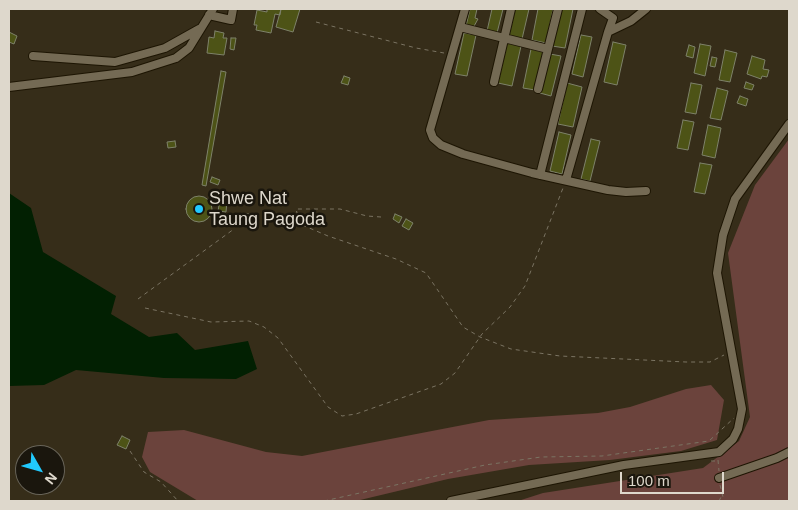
<!DOCTYPE html>
<html>
<head>
<meta charset="utf-8">
<style>
  body { margin:0 }
  #map { position:relative; width:798px; height:510px; overflow:hidden; background:#362d19; font-family:Arial,sans-serif }
  canvas { display:block }
  .frame { position:absolute; inset:0; border:10px solid #ded8cc; pointer-events:none }
  .north { position:absolute; left:15px; top:445px; width:50px; height:50px; box-sizing:border-box; background:#1a160d; border:1px solid #686459; border-radius:50%; rotate:128deg; font-size:14px; font-weight:700; line-height:20px; text-align:center; color:#ded8cc }
  .north::after { content:''; display:block; margin:auto; width:18px; height:22px; background:#21c9fd; clip-path:polygon(50% 0,100% 100%,50% 72%,0 100%) }
  .scale { position:absolute; left:620px; top:472px; width:104px; height:22px; box-sizing:border-box; border:2px solid #ded8cc; border-top:0; padding-left:6px; font-size:15px; line-height:18px; white-space:nowrap; color:#ded8cc; -webkit-text-stroke:4px #1a160d; paint-order:stroke }
</style>
</head>
<body>
<div id="map">
<canvas width="798" height="510"></canvas>
<div class="frame"></div>
<div class="north">N</div>
<div class="scale">100 m</div>
</div>
<script>
const ctx = document.querySelector('canvas').getContext('2d');
ctx.lineJoin = 'round';
function fillPath(path, color) { ctx.fillStyle = color; ctx.fill(path, 'evenodd'); }
const toPath = rows => new Path2D(rows.map(r => 'M' + r).join(''));
function stroke(path, color, width, dash) { ctx.strokeStyle = color; ctx.lineWidth = width; ctx.lineCap = dash ? 'butt' : 'round'; ctx.setLineDash(dash || []); ctx.stroke(path); }
function label(font, color, halo, rows, align = 'center') {
  ctx.font = font + ' Arial,sans-serif'; ctx.lineWidth = 5; ctx.setLineDash([]); ctx.textBaseline = 'middle'; ctx.strokeStyle = halo; ctx.fillStyle = color; for (const [text, x, y, turn = 0] of rows) {
    ctx.save(); ctx.translate(x, y); ctx.rotate((+turn || 0) * Math.PI / 180); ctx.textAlign = isNaN(turn) ? turn : align; if (halo) ctx.strokeText(text, 0, 0); ctx.fillText(text, 0, 0); ctx.restore();
  }
}
const green = toPath([
  [789,139,789,501,518,501,543,493,703,468,739,441,750,417,728,253,755,185],
  [711,385,724,400,717,440,681,451,610,460,529,465,448,479,356,501,198,501,150,472,142,457,148,432,184,430,266,452,302,456,489,420,598,413,630,407,686,389]
]);
const water = toPath([
  [9,193,31,208,43,252,116,296,111,314,149,337,177,333,195,350,248,341,257,369,236,379,164,378,76,370,44,385,9,386]
]);
const building = toPath([
  [267,9,281,9,280,15,275,14,271,33,256,30,257,25,254,25,257,10,267,12,267,9],
  [281,9,300,9,293,32,276,27,281,9],
  [470,9,477,9,475,18,478,19,473,28,466,26,470,9],
  [492,9,503,9,497,33,487,31,492,9],
  [515,9,529,9,522,39,509,36,515,9],
  [538,9,553,9,546,43,532,40,538,9],
  [560,9,573,9,565,48,552,46,560,9],
  [215,31,224,33,223,38,227,38,224,55,207,53,209,37,214,38,215,31],
  [9,32,17,36,14,44,9,42,9,32],
  [464,33,476,35,467,76,455,74,464,33],
  [581,35,592,37,583,77,572,74,581,35],
  [231,38,236,38,234,50,230,49,231,38],
  [613,42,626,45,617,85,604,82,613,42],
  [507,43,521,46,512,86,498,83,507,43],
  [700,44,711,46,705,76,694,73,700,44],
  [689,45,695,47,693,58,686,56,689,45],
  [531,49,543,52,535,90,523,88,531,49],
  [725,50,737,53,730,82,719,80,725,50],
  [550,54,561,56,551,96,540,93,550,54],
  [752,56,765,60,763,69,769,70,767,77,762,76,761,79,747,74,752,56],
  [712,57,717,58,715,67,710,66,712,57],
  [221,71,226,72,206,186,202,185,221,71],
  [344,76,350,78,348,85,341,83,344,76],
  [746,82,754,85,752,90,744,88,746,82],
  [567,83,582,87,573,127,558,124,567,83],
  [691,83,702,85,696,114,685,112,691,83],
  [717,88,728,91,721,120,710,118,717,88],
  [740,96,748,99,746,106,737,103,740,96],
  [683,120,694,122,688,150,677,148,683,120],
  [708,125,721,128,715,158,702,155,708,125],
  [559,132,571,135,562,174,550,171,559,132],
  [591,139,600,141,590,181,581,179,591,139],
  [175,141,176,147,168,148,167,142,175,141],
  [700,163,712,165,705,194,694,192,700,163],
  [212,177,220,180,218,185,210,182,212,177],
  '186 209a13 13 0 1 1 26 0a13 13 0 1 1-26 0Z',
  [220,200,227,201,226,212,218,211,220,200],
  [217,214,223,215,220,225,215,224,217,214],
  [244,214,250,214,250,221,244,221,244,214],
  [395,214,402,217,399,223,393,219,395,214],
  [406,219,413,223,409,230,402,226,406,219],
  [122,436,130,440,126,449,117,445,122,436]
]);
const path = toPath([
  [316,22,416,48,444,53],
  [381,217,367,216,340,209,296,209,300,224,328,236,396,259,426,273,463,327,480,337,511,349,560,356,686,362,710,362,724,355],
  [138,299,234,229],
  [145,308,211,322,249,321,264,327,278,338,328,407,342,416,356,414,441,384,455,373,482,334,510,307,525,286,563,188],
  [130,451,144,472,161,482,178,501],
  [718,460,719,471],
  [711,461,718,461],
  [720,485,724,501],
  [324,501,485,465,541,457,602,456,709,441,734,418],
  [719,501,721,497]
]);
const minor = toPath([
  [465,9,430,130,433,138,441,145,463,154,532,173,608,190,626,192,646,191],
  [600,9,613,18,608,32],
  [209,15,231,20,233,9],
  [460,27,548,49],
  [33,56,115,62,165,48,199,29],
  [494,82,511,9],
  [9,87,132,72,176,58,189,48,213,9],
  [538,89,558,9],
  [540,175,582,9],
  [566,180,608,32,631,21,646,9],
  [719,478,777,458,789,452],
  [451,501,624,465,719,452,733,439,738,429,742,409,717,273,723,235,735,199,789,124]
]);
const markers = [
  [199,209,5,"#21c9fd"]
];
const poiNames = [
  ["Shwe Nat",209,199],
  ["Taung Pagoda",209,220]
];
fillPath(green, '#6b433c');
fillPath(water, '#022002');
fillPath(building, '#4d5316');
stroke(building, '#7e826a', 1);
stroke(minor, '#1d1503', 10);
stroke(path, '#7b7463', 1, [4, 4]);
stroke(minor, '#746a54', 8);
for (const [x, y, r, color] of markers) { const dot = new Path2D(); dot.arc(x, y, r, 0, 2 * Math.PI); ctx.fillStyle = color; ctx.fill(dot); stroke(dot, '#1a160d', 2); }
label('18px', '#ded8cc', '#1a160d', poiNames, 'left');
</script>
</body>
</html>
